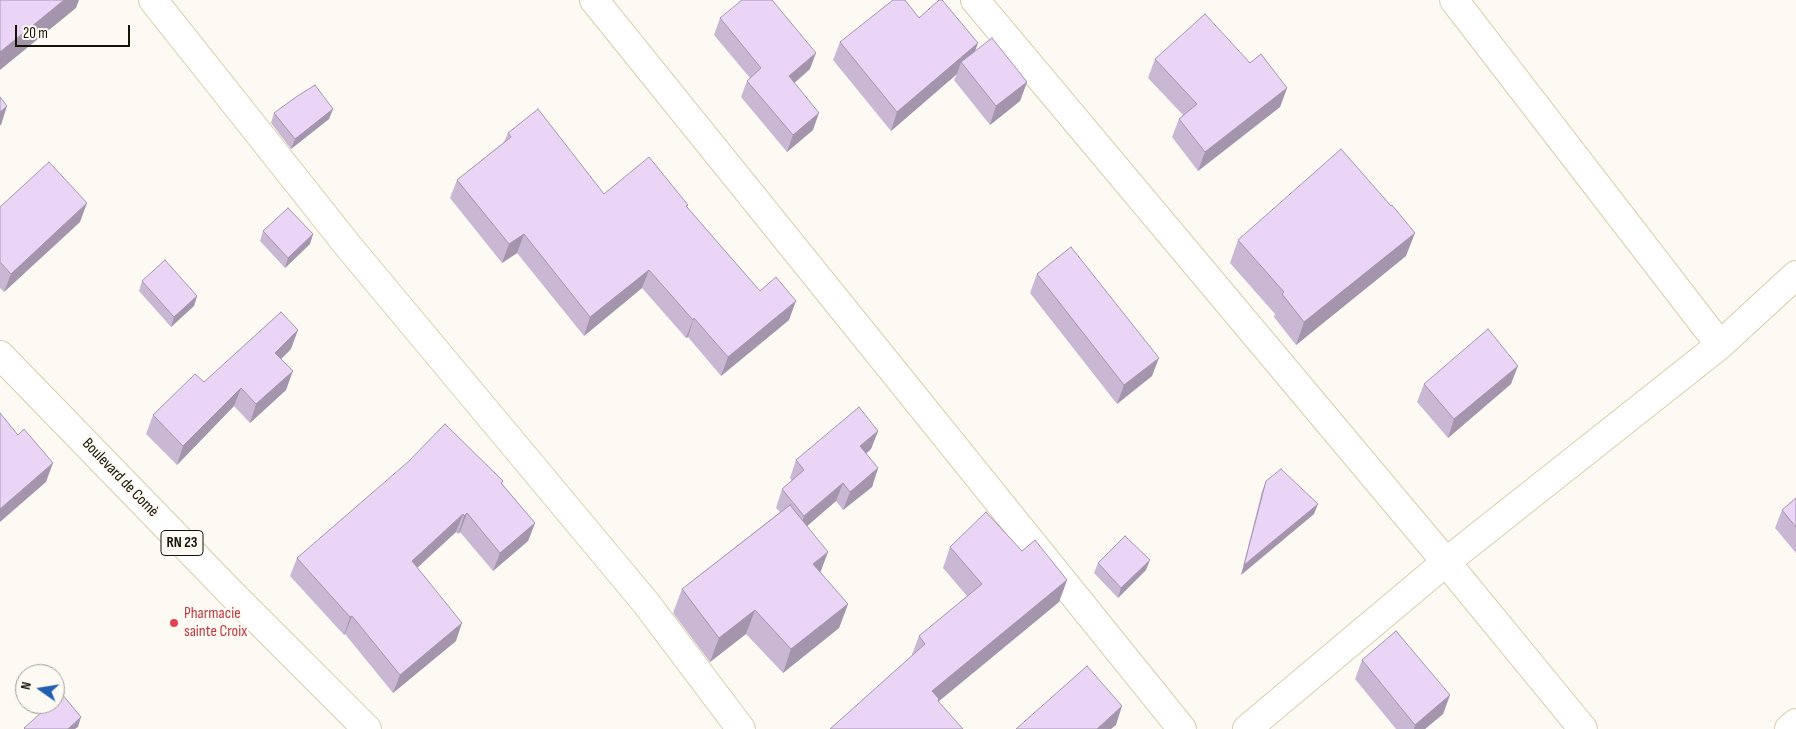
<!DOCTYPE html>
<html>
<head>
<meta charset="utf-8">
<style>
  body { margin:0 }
  #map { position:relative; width:1796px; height:729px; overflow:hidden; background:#fdfaf3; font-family:"Sofia Sans Condensed",sans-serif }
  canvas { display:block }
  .north { position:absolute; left:15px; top:664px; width:50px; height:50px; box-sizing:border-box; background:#fdfaf3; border:1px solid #a19d94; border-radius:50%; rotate:283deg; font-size:14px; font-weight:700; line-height:20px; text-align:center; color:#171206 }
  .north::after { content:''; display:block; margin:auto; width:18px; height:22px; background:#215fb1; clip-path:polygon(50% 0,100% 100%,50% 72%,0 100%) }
  .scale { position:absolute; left:15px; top:25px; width:115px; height:22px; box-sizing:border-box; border:2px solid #171206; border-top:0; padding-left:6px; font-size:15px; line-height:18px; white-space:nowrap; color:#171206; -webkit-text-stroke:4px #fdfaf3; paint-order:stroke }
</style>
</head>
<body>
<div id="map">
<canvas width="1796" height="729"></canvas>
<div class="north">N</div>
<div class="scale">20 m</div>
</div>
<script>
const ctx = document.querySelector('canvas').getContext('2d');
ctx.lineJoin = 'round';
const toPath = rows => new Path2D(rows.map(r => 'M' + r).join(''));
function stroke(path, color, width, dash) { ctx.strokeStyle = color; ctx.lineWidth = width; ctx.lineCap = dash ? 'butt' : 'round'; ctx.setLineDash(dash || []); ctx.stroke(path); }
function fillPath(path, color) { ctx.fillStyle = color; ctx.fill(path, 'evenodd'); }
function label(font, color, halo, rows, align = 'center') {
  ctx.font = font + ' "Sofia Sans Condensed",sans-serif'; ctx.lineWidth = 5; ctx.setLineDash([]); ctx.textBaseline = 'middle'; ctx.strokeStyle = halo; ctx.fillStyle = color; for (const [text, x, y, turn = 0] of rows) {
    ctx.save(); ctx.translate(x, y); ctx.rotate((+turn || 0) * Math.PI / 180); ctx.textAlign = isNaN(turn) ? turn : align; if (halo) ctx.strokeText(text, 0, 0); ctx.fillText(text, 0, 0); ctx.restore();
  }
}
const street = toPath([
  [153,0,349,247,646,603,741,729],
  [594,0,1182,729],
  [975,0,1446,562,1583,729],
  [1454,0,1720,345],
  [1247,729,1446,562,1720,345,1796,275],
  [1789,729,1796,723]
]);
const primary = toPath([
  [0,355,233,595,367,729]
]);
const wall = toPath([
  [720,18,810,69,794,83,813,130,787,152,741,97,747,81,750,78,714,35],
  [919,18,978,43,975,51,1027,82,1020,101,990,125,954,80,957,74,891,131,833,60,840,42],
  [1155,59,1250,63,1287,88,1280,107,1198,171,1172,137,1179,119,1183,115,1148,78],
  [333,109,329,119,291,149,271,123,274,113],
  [508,133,604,194,688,205,687,207,760,291,789,320,721,376,688,337,686,338,642,288,584,336,517,253,502,263,450,198,457,180,504,142],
  [1391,206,1406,256,1296,345,1274,317,1275,314,1230,263,1238,240],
  [0,207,80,222,4,292,0,288],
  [263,231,313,234,310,244,285,268,260,241],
  [1037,274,1152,376,1117,404,1030,293],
  [142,281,197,296,194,306,171,327,139,291],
  [291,349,281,359,286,390,250,423,234,406,177,465,146,434,153,415,204,382],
  [1424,384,1511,384,1448,438,1417,402],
  [878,431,871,449,866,454,878,468,872,487,843,510,836,501,807,526,820,572,848,604,839,628,783,673,746,634,710,662,673,613,682,589,780,512,776,508,782,489,792,481,790,478,796,460],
  [503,481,502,484,535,523,528,541,493,571,460,532,458,534,456,532,417,568,456,641,393,693,345,634,344,635,290,576,297,558],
  [1266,481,1314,514,1241,575,1262,491],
  [1796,498,1796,553,1775,528,1782,510],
  [950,547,1022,551,1067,580,1059,602,938,702,830,729,911,657,919,636,967,596,943,568],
  [1098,563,1146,570,1118,598,1094,573],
  [1362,660,1450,695,1443,714,1425,729,1396,729,1355,679]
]);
const shadedWall = toPath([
  [64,0,79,0,76,8,0,70,0,52],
  [978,43,971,61,961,62,957,74,891,131,897,112],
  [816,53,810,69,783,93,789,76],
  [1027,82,1020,101,990,125,996,106],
  [1287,88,1280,107,1198,171,1205,152],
  [7,106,1,125,0,125,0,112],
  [333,109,329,119,291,149,295,139],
  [819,113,813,130,787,152,793,135],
  [87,203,80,222,4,292,11,274],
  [1415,233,1406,256,1296,345,1304,322],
  [313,234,310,244,285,268,288,258],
  [524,234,517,253,502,263,509,244],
  [649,270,642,288,584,336,590,317],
  [197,296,194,306,171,327,174,317],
  [796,301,789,320,721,376,728,357],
  [694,318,688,337,686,338,693,320],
  [298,330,291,349,269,371,275,353],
  [1159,358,1152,376,1117,404,1124,385],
  [1518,366,1511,384,1448,438,1454,419],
  [293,371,286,390,250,423,256,404],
  [241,388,234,406,177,465,183,446],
  [878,431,871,449,853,465,860,446],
  [53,463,46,482,0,522,0,509],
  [878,468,872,487,843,510,850,492],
  [843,483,836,501,798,534,804,516],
  [1318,504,1314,514,1241,575,1244,565],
  [467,513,460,532,458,534,464,516],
  [463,514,456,532,405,579,412,561],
  [535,523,528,541,493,571,500,553],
  [828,552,819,576,813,564],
  [1150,560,1146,570,1118,598,1121,588],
  [1067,580,1059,602,939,701,932,720,932,691],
  [848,604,839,628,783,673,791,649],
  [755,610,746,634,710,662,719,638],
  [352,616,345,634,344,635,350,617],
  [462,623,456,641,393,693,400,675],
  [1450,695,1443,714,1425,729,1414,729,1415,725],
  [1122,706,1116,725,1111,729,1097,729],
  [81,717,78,727,75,729,68,729]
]);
const building = toPath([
  [0,0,64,0,0,52,0,0],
  [742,0,772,0,816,53,789,76,819,113,793,135,747,81,761,68,720,18,742,0],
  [893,0,905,0,919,18,939,0,942,0,978,43,897,112,840,42,893,0],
  [1205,14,1250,63,1261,54,1287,88,1205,152,1179,119,1197,104,1155,59,1205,14],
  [992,38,1027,82,996,106,961,62,992,38],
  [315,85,333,109,295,139,274,113,296,97,315,85],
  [0,97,7,106,0,112,0,97],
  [538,109,604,194,649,157,688,205,686,206,760,291,776,277,796,301,728,357,694,318,693,320,649,270,590,317,524,234,509,244,457,180,511,137,508,133,538,109],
  [1341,149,1391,206,1392,205,1415,233,1304,322,1282,294,1284,292,1238,240,1341,149],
  [49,162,87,203,11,274,0,262,0,207,49,162],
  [288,208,313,234,288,258,263,231,288,208],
  [1071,247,1159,358,1124,385,1037,274,1071,247],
  [165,260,197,296,174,317,142,281,165,260],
  [281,312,298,330,275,353,293,371,256,404,241,388,183,446,153,415,195,374,204,382,281,312],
  [1488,329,1518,366,1454,419,1424,384,1488,329],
  [859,407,878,431,860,446,878,468,850,492,843,483,804,516,782,489,804,470,796,460,859,407],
  [0,413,18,435,24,429,53,463,0,509,0,413],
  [445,424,503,481,501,483,535,523,500,553,467,513,464,516,463,514,412,561,462,623,400,675,352,616,350,617,297,558,409,461,445,424],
  [1281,469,1318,504,1244,565,1266,481,1281,469],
  [1796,498,1796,527,1782,510,1796,498],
  [790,505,828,552,813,564,848,604,791,649,755,610,719,638,682,589,790,505],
  [986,512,1022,551,1035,540,1067,580,932,691,939,699,938,701,963,729,830,729,925,644,919,636,982,584,950,547,986,512],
  [1125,536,1150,560,1121,588,1098,563,1125,536],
  [1396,631,1450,695,1415,725,1362,660,1396,631],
  [1087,666,1122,706,1097,729,1016,729,1087,666],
  [62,694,81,717,68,729,25,729,24,728,51,704,55,704,55,700,62,694]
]);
const markers = [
  [174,623,5,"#e0444e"]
];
const shields = [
  [182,543,42]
];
const shieldNames = [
  ["RN 23",182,543]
];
const streetNames = [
  ["Boulevard de Comè",120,478,46]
];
const healthNames = [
  ["Pharmacie",184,614],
  ["sainte Croix",184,632]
];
stroke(street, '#dacdaa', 30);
stroke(primary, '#dacdaa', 30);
stroke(street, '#fff', 28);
stroke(primary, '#fff', 28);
fillPath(wall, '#c9b7d4');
fillPath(shadedWall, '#a495ad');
fillPath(building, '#ead5f7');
stroke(building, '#a495ad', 1);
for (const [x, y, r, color] of markers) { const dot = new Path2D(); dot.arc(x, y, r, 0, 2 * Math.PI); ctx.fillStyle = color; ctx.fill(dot); stroke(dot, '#fdfaf3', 2); }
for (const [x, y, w] of shields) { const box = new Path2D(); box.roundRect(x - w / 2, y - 12.5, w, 25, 4); ctx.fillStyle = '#fdfaf3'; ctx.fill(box); stroke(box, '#171206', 1); }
label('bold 15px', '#171206', null, shieldNames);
label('16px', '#171206', '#fdfaf3', streetNames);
label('16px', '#be3a42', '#fdfaf3', healthNames, 'left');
</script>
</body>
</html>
